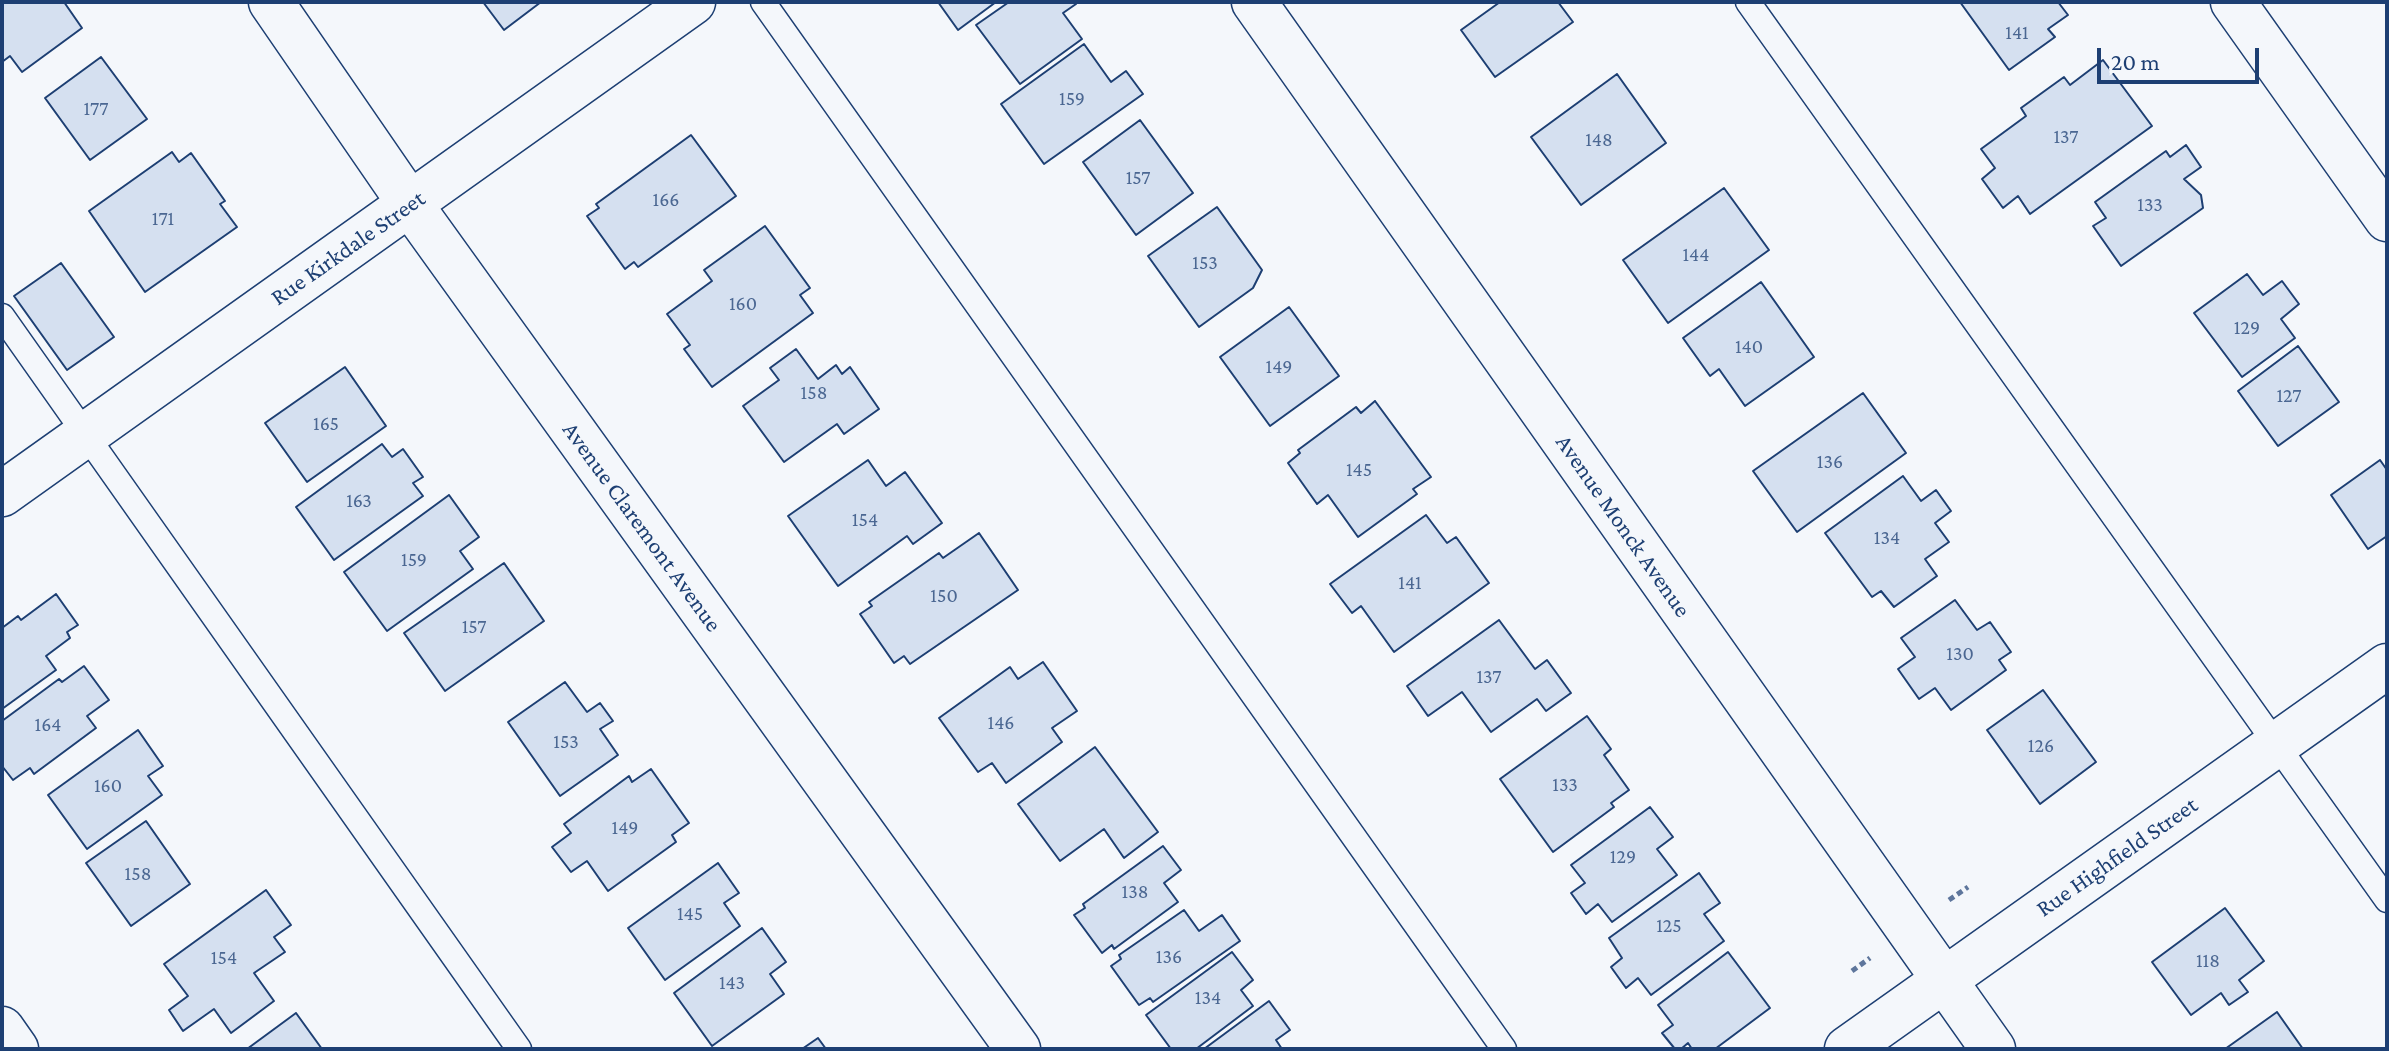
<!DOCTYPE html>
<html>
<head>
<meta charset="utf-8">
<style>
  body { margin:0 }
  #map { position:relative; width:2389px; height:1051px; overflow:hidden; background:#f4f7fb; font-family:"Crimson Pro",serif }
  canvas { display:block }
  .frame { position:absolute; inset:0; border:4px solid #1d3f73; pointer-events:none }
  .scale { position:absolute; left:2097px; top:48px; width:162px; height:36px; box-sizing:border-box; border:4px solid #1d3f73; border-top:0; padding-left:10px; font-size:24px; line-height:28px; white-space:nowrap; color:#1d3f73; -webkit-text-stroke:6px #f4f7fb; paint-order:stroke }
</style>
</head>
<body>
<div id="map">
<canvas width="2389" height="1051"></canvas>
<div class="frame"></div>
<div class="scale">20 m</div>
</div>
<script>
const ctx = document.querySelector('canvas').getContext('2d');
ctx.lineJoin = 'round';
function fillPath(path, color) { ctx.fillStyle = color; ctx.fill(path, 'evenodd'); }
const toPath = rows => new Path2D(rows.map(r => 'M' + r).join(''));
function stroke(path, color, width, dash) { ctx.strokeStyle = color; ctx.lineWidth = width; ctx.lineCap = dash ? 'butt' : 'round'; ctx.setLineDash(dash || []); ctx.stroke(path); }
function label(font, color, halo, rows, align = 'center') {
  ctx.font = font + ' "Crimson Pro",serif'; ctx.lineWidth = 6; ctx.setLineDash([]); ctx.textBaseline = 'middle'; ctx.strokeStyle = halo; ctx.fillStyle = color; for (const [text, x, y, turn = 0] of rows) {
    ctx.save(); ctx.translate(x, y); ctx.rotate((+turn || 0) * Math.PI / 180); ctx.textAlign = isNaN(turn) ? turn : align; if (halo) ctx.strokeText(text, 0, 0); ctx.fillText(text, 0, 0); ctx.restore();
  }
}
const building = toPath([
  [2,2,64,2,82,28,22,72,10,56,2,62,2,2],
  [483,2,541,2,504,30,483,2],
  [938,2,996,2,958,30,938,2],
  [1009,2,1074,2,1076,4,1063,13,1082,39,1020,84,976,25,1009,2],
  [1500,2,1558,2,1573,22,1495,77,1461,30,1500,2],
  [1960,2,2058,2,2068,15,2048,29,2055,37,2009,70,1960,2],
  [1084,44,1111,82,1126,71,1143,94,1044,164,1001,104,1084,44],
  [101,57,147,119,90,160,45,98,101,57],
  [2103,60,2152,126,2030,214,2018,196,2003,208,1982,179,1995,168,1981,149,2026,116,2021,108,2064,77,2070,85,2103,60],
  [1617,74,1666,143,1581,205,1531,137,1617,74],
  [1140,120,1193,193,1136,235,1083,162,1140,120],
  [691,135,736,196,638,267,634,262,625,269,587,216,599,208,596,204,691,135],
  [2186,145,2201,167,2184,179,2201,195,2203,208,2121,266,2093,226,2106,218,2095,202,2166,151,2170,157,2186,145],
  [172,152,179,162,191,153,225,201,220,204,237,227,145,292,89,211,172,152],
  [1724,188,1769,250,1668,323,1623,260,1724,188],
  [1217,207,1262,270,1253,288,1199,327,1148,256,1217,207],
  [765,226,810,288,800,295,813,313,712,387,684,349,690,345,667,314,712,281,704,270,765,226],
  [61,263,114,337,67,370,14,296,61,263],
  [2247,274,2263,295,2282,281,2299,304,2281,319,2295,338,2242,377,2194,313,2247,274],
  [1761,282,1814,357,1745,406,1719,369,1710,376,1683,338,1761,282],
  [1289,307,1339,376,1270,426,1220,357,1289,307],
  [2298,346,2339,402,2278,446,2238,391,2298,346],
  [796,349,818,379,836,365,842,374,850,367,879,409,844,434,837,424,784,462,743,406,779,380,770,368,796,349],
  [345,367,386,426,307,482,265,423,345,367],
  [1863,393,1906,453,1797,532,1753,471,1863,393],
  [1375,401,1431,477,1413,489,1417,494,1358,537,1328,495,1317,504,1288,463,1300,453,1298,450,1356,407,1361,413,1375,401],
  [382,444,392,457,403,449,423,477,413,483,423,496,334,560,296,507,382,444],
  [868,460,886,486,905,472,942,523,913,544,907,536,838,586,788,516,868,460],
  [2380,460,2387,470,2387,536,2368,549,2331,495,2380,460],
  [1903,476,1921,501,1936,490,1951,511,1935,523,1949,542,1925,559,1937,576,1894,607,1881,591,1872,597,1825,533,1903,476],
  [449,495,479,537,460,551,473,569,387,631,344,572,449,495],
  [1426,515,1447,543,1456,537,1489,583,1394,652,1361,606,1352,613,1330,584,1426,515],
  [979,533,1018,590,910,664,904,656,894,663,860,614,872,606,869,602,939,553,943,558,979,533],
  [504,563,544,621,445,691,404,633,504,563],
  [56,594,78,625,67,632,70,638,46,656,56,670,2,709,2,628,18,616,21,620,56,594],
  [1955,600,1977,630,1990,622,2011,652,1999,660,2006,670,1951,710,1935,688,1919,699,1898,669,1915,657,1901,638,1955,600],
  [1499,620,1535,669,1547,660,1571,693,1546,711,1537,699,1491,732,1462,692,1428,716,1407,686,1499,620],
  [1043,662,1077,711,1052,728,1062,742,1006,783,992,763,978,772,939,718,1010,667,1018,679,1043,662],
  [84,666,109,700,87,716,96,728,34,774,30,768,13,780,2,766,2,721,59,679,62,682,84,666],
  [565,682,587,712,600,703,613,721,600,729,618,755,560,796,508,722,565,682],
  [2043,690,2096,762,2040,804,1987,730,2043,690],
  [1587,716,1611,749,1604,755,1629,790,1611,803,1614,807,1553,852,1500,779,1587,716],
  [138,730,163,766,148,776,162,795,87,849,48,795,138,730],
  [1095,747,1158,832,1124,858,1104,829,1060,861,1018,804,1095,747],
  [651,769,689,823,672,835,676,842,608,891,587,861,571,872,552,847,571,833,564,824,629,776,632,782,651,769],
  [1650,807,1673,837,1657,849,1677,875,1612,922,1598,904,1586,914,1571,893,1585,883,1571,865,1650,807],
  [146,821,190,884,131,926,86,863,146,821],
  [1163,846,1181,870,1164,883,1178,902,1114,949,1112,945,1102,953,1074,915,1085,908,1083,904,1163,846],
  [718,863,739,893,724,903,740,926,665,980,628,928,718,863],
  [1699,873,1720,903,1704,914,1724,941,1651,995,1638,978,1626,988,1611,967,1622,958,1609,938,1699,873],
  [266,890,291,925,274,937,285,952,254,973,274,1001,231,1033,214,1009,183,1031,169,1010,188,996,164,964,266,890],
  [2225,908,2264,961,2239,980,2248,992,2229,1005,2221,993,2191,1015,2152,962,2225,908],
  [1184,910,1199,931,1222,915,1240,941,1153,1002,1150,998,1139,1005,1111,966,1121,959,1119,955,1184,910],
  [762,928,786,962,770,974,784,994,712,1046,674,993,762,928],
  [1232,952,1253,980,1241,990,1253,1006,1196,1049,1171,1049,1146,1015,1232,952],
  [1728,952,1770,1008,1715,1049,1692,1049,1688,1043,1681,1049,1675,1049,1662,1033,1673,1025,1658,1005,1728,952],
  [1269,1001,1290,1030,1276,1040,1282,1049,1204,1049,1269,1001],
  [2277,1012,2303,1049,2225,1049,2277,1012],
  [296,1013,322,1049,247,1049,296,1013],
  [818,1038,826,1049,802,1049,818,1038]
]);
const path = toPath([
  [1949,900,1968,887],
  [1852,971,1870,958]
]);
const service = toPath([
  [763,2,1504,1049],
  [1748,2,2387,900],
  [2,316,519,1049]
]);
const minor = toPath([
  [271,2,410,204,1018,1049],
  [1254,2,1993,1049],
  [2233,2,2387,219],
  [2,494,693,2],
  [2,1029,16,1049],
  [1847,1049,2387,666]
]);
const numberNames = [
  ["141",2017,33],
  ["159",1072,99],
  ["177",96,109],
  ["137",2066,137],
  ["148",1599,140],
  ["157",1138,178],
  ["166",666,200],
  ["133",2150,205],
  ["171",163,219],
  ["144",1696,255],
  ["153",1205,263],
  ["160",743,304],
  ["129",2247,328],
  ["140",1749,347],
  ["149",1279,367],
  ["158",814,393],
  ["127",2289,396],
  ["165",326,424],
  ["136",1830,462],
  ["145",1359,470],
  ["163",359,501],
  ["154",865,520],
  ["134",1887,538],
  ["159",414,560],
  ["141",1410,583],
  ["150",944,596],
  ["157",474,627],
  ["130",1960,654],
  ["137",1489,677],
  ["146",1001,723],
  ["164",48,725],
  ["153",566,742],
  ["126",2041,746],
  ["133",1565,785],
  ["160",108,786],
  ["149",625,828],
  ["129",1623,857],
  ["158",138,874],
  ["138",1135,892],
  ["145",690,914],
  ["125",1669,926],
  ["136",1169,957],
  ["154",224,958],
  ["118",2208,961],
  ["143",732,983],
  ["134",1208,998]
];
const streetNames = [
  ["Rue Kirkdale Street",348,248,-35],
  ["Avenue Monck Avenue",1623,526,55],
  ["Avenue Claremont Avenue",642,527,54],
  ["Rue Highfield Street",2117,857,-35]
];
fillPath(building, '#d5e0f0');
stroke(building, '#1d3f73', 2);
stroke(service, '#1d3f73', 27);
stroke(minor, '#1d3f73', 47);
stroke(path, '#5e769c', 5, [6, 4]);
stroke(service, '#f4f7fb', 24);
stroke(minor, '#f4f7fb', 44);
label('20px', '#4b6792', null, numberNames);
label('24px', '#1d3f73', '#f4f7fb', streetNames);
</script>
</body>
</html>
